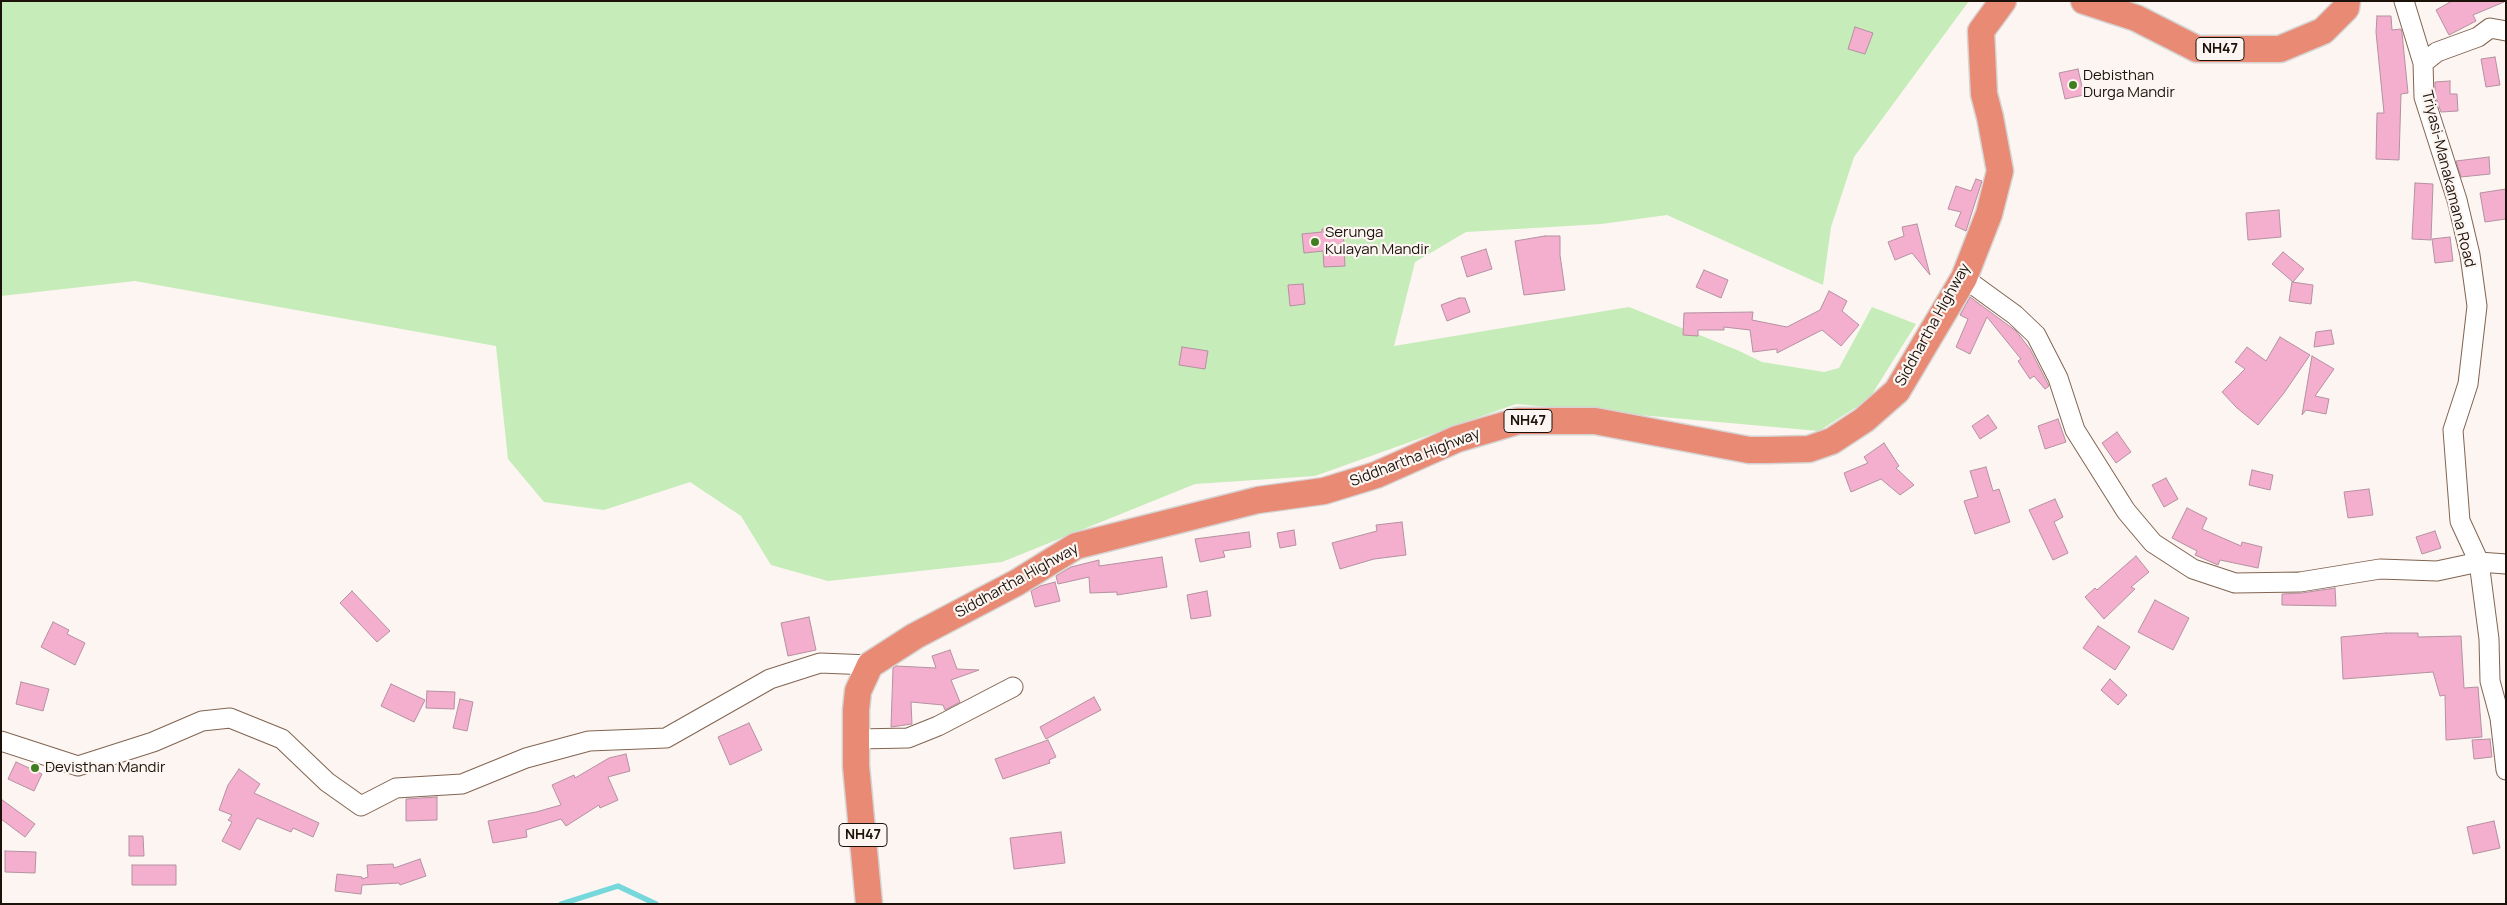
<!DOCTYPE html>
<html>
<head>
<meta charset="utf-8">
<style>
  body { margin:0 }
  #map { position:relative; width:2507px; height:905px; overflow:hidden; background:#fcf5f1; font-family:Manrope,sans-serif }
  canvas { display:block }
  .frame { position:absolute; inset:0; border:2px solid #1d120a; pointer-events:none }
</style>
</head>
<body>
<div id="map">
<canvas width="2507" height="905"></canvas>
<div class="frame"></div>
</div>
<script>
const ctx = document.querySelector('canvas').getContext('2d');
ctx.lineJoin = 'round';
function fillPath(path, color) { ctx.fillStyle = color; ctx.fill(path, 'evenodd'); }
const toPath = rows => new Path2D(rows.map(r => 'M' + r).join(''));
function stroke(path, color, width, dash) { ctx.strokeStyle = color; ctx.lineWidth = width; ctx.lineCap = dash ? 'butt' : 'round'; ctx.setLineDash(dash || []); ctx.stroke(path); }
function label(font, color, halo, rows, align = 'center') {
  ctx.font = font + ' Manrope,sans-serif'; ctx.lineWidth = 4.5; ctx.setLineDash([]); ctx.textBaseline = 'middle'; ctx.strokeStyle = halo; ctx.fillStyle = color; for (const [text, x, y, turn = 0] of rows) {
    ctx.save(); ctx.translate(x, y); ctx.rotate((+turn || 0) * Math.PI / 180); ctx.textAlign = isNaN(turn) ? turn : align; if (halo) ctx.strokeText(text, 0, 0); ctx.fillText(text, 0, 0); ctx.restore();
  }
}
const green = toPath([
  [1,1,1969,1,1854,157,1831,227,1823,285,1667,215,1601,224,1466,232,1415,262,1394,346,1629,307,1737,350,1762,362,1824,372,1839,368,1872,307,1916,324,1869,399,1819,431,1516,404,1315,476,1195,484,1002,562,828,581,771,565,741,516,690,482,604,510,544,502,508,459,496,346,135,281,1,296]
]);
const stream = toPath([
  [561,904,618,886,656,904]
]);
const building = toPath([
  [2452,1,2504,1,2504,2,2473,15,2476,21,2449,35,2436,10,2452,1],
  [2377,16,2391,16,2392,30,2401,29,2402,33,2408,93,2401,94,2399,160,2376,159,2377,113,2384,113,2376,32,2377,16],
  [1855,27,1873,33,1865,54,1848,49,1855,27],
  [2495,57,2500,85,2486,87,2481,59,2495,57],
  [2078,69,2084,95,2065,99,2059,73,2078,69],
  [2450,81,2450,94,2457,94,2458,111,2441,112,2435,95,2435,82,2450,81],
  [2489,157,2490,174,2461,177,2456,161,2489,157],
  [1976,179,1982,181,1966,231,1955,226,1961,212,1948,209,1956,186,1971,191,1976,179],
  [2415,183,2433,184,2431,240,2412,239,2415,183],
  [2506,189,2506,219,2485,222,2480,193,2506,189],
  [2279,210,2281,237,2248,240,2246,213,2279,210],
  [1917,224,1930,275,1912,253,1895,260,1888,242,1904,236,1902,227,1917,224],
  [1343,228,1345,266,1324,267,1323,251,1304,253,1302,234,1322,232,1322,229,1343,228],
  [1545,236,1560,236,1560,255,1565,290,1524,295,1515,241,1545,236],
  [2450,237,2453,261,2435,263,2432,239,2450,237],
  [1486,249,1492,269,1467,277,1461,257,1486,249],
  [2283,252,2304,269,2293,282,2272,264,2283,252],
  [1704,270,1728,280,1721,298,1696,287,1704,270],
  [2292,282,2313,285,2311,304,2289,301,2292,282],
  [1303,284,1305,304,1290,306,1288,285,1303,284],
  [1829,291,1847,301,1842,311,1859,325,1841,346,1822,330,1777,353,1777,349,1753,352,1750,330,1724,327,1724,330,1698,330,1698,336,1683,335,1684,313,1753,312,1752,320,1787,327,1820,310,1829,291],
  [1970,297,2016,331,2030,349,2049,386,2045,389,2034,376,2030,379,2018,361,2021,359,1987,317,1970,354,1956,347,1968,319,1960,315,1970,297],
  [1459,298,1465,298,1470,312,1447,321,1441,305,1459,298],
  [2331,330,2334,344,2314,347,2316,332,2331,330],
  [2280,337,2310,355,2284,393,2258,425,2237,408,2222,392,2245,369,2235,362,2247,347,2266,361,2280,337],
  [1182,347,1208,351,1205,369,1179,365,1182,347],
  [2312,356,2334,369,2315,396,2329,399,2326,414,2306,410,2302,415,2312,356],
  [1988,415,1997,428,1980,439,1972,426,1988,415],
  [2058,419,2066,442,2045,449,2038,426,2058,419],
  [2117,432,2131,452,2116,463,2102,443,2117,432],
  [1884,443,1899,466,1896,468,1914,485,1900,495,1881,479,1851,492,1844,473,1868,463,1864,457,1884,443],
  [1986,467,1993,491,1999,489,2010,522,1975,534,1964,501,1978,497,1970,471,1986,467],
  [2252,470,2273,475,2270,490,2249,485,2252,470],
  [2166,478,2178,499,2164,507,2152,485,2166,478],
  [2369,489,2373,515,2348,518,2344,492,2369,489],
  [2055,499,2063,517,2054,522,2068,553,2053,560,2029,510,2055,499],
  [2187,508,2207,518,2202,529,2241,546,2242,542,2262,547,2258,568,2220,560,2218,565,2195,555,2197,551,2172,538,2187,508],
  [1402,522,1406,555,1374,559,1340,569,1332,543,1377,531,1376,525,1402,522],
  [1294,530,1296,545,1280,548,1277,533,1294,530],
  [2435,531,2441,548,2422,554,2416,537,2435,531],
  [1249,532,1251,547,1223,551,1225,557,1200,562,1195,539,1249,532],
  [2136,556,2149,572,2131,587,2135,589,2104,619,2085,597,2095,588,2097,590,2136,556],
  [1162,557,1167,587,1117,595,1117,592,1090,593,1089,577,1058,584,1056,576,1071,567,1099,560,1099,566,1162,557],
  [1055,582,1060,601,1035,607,1031,591,1040,586,1055,582],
  [2335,588,2336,606,2282,605,2282,594,2302,593,2335,588],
  [352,591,390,631,377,642,340,603,352,591],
  [1207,591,1211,616,1191,619,1187,595,1207,591],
  [2155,600,2189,618,2173,650,2138,632,2155,600],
  [809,617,816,650,788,656,781,623,809,617],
  [53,622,69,630,67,634,85,643,75,665,41,647,53,622],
  [2098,626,2130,647,2115,670,2083,648,2098,626],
  [2386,633,2418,633,2418,637,2461,636,2464,688,2478,687,2482,737,2446,740,2445,695,2440,696,2433,672,2343,679,2341,637,2386,633],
  [950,650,957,669,979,670,951,680,960,702,945,710,943,705,911,702,912,724,891,727,893,668,896,666,936,668,932,656,950,650],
  [2110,679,2127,695,2118,705,2101,690,2110,679],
  [21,682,49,689,43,711,16,704,21,682],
  [391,684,425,700,414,722,381,706,391,684],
  [427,691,455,692,454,709,426,708,427,691],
  [1094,697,1101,710,1046,739,1040,727,1094,697],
  [460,699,473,702,467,731,453,728,460,699],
  [749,723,762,750,730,765,718,737,749,723],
  [2490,739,2492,757,2474,759,2472,740,2490,739],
  [1048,740,1056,757,1049,760,1050,763,1003,779,995,759,1048,740],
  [626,754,630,771,608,777,618,800,600,808,599,805,566,826,561,819,526,830,527,837,493,843,488,821,536,812,561,805,552,785,574,775,575,778,609,758,626,754],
  [16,762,42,774,34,791,8,779,16,762],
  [239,769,260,784,254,793,319,823,313,837,293,828,291,832,257,818,240,850,222,841,232,822,228,820,232,815,219,810,228,785,239,769],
  [437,797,437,820,406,821,406,799,437,797],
  [1,799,35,824,25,837,1,819,1,799],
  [2494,821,2500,848,2473,854,2467,827,2494,821],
  [1061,832,1065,863,1014,869,1010,838,1061,832],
  [129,836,143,836,144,856,129,856,129,836],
  [5,851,36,852,35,873,5,872,5,851],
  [420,859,426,876,400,885,399,883,362,885,361,894,335,891,337,874,362,877,362,879,368,877,367,865,393,864,394,868,420,859],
  [132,865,176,865,176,885,132,885,132,865]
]);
const minor = toPath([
  [2404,1,2423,63,2424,97,2457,200,2470,255,2477,306,2468,384,2453,430,2460,521,2479,562,2489,639,2490,681,2500,718,2506,770],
  [2423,63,2437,52,2478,37,2490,28,2506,31],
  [1964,278,2015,315,2036,335,2058,378,2075,430,2126,511,2153,543,2193,569,2235,583,2300,582,2380,569,2437,571,2479,562,2506,564],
  [858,739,908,738,938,726,1013,687],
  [1,741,78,766,153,742,202,721,230,718,282,739,327,782,361,806,396,788,462,784,526,758,589,741,666,738,770,679,820,663,870,665]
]);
const highway = toPath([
  [2084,1,2136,18,2197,49,2280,49,2323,31,2346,8,2347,1],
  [869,904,856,766,856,710,858,691,870,665,915,636,1016,583,1076,546,1258,500,1324,491,1376,475,1457,439,1518,421,1595,421,1749,450,1766,450,1809,449,1832,441,1864,420,1897,391,1964,278,1989,214,2000,171,1990,117,1984,94,1981,31,2003,1]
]);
const markers = [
  [2073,85,5,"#3f7f20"],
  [1315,242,5,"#3f7f20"],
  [35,768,5,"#3f7f20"]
];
const shields = [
  [2220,49,48],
  [1528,421,48],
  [863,835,48]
];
const shieldNames = [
  ["NH47",2220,49],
  ["NH47",1528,421],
  ["NH47",863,835]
];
const poiNames = [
  ["Debisthan",2083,76],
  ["Durga Mandir",2083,93],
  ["Serunga",1325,233],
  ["Kulayan Mandir",1325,250],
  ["Devisthan Mandir",45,768]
];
const streetNames = [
  ["Triyasi-Manakamana Road",2448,179,76],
  ["Siddhartha Highway",1933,325,-61],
  ["Siddhartha Highway",1415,458,-21],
  ["Siddhartha Highway",1017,581,-29]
];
fillPath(green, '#c5ecb9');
stroke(stream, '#77d8db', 5.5);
fillPath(building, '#f4aece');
stroke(building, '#b491a0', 1);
stroke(minor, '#826451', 21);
stroke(highway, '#d6d4d3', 29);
stroke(minor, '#fff', 19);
stroke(highway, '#e98a75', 26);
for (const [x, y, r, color] of markers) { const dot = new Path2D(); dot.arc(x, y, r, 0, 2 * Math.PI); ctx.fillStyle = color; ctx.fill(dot); stroke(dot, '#fcf5f1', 2); }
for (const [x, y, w] of shields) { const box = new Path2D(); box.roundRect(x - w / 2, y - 11.5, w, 23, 4); ctx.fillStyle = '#fcf5f1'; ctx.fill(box); stroke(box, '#1d120a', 1); }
label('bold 14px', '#1d120a', null, shieldNames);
label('15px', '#1d120a', '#fcf5f1', poiNames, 'left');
label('15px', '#1d120a', '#fcf5f1', streetNames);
</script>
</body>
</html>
